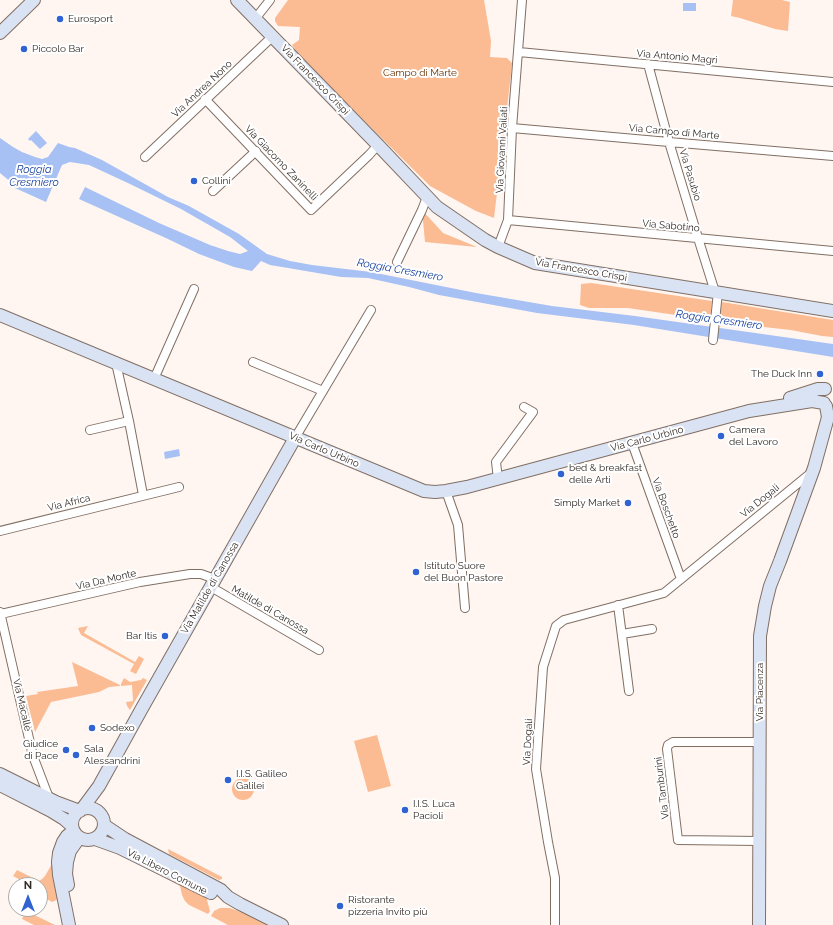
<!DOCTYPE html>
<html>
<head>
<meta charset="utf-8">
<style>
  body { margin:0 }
  #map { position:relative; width:833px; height:925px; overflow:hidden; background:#fff6f1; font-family:Raleway,sans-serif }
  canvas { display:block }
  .north { position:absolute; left:8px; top:877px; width:40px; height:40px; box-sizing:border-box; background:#fff; border:1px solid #adaaa8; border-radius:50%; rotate:0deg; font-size:11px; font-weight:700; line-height:16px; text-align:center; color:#322a26 }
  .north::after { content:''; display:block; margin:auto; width:14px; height:18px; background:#3063d1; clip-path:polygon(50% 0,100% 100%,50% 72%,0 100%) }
</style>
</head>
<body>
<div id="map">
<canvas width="833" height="925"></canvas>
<div class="north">N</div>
</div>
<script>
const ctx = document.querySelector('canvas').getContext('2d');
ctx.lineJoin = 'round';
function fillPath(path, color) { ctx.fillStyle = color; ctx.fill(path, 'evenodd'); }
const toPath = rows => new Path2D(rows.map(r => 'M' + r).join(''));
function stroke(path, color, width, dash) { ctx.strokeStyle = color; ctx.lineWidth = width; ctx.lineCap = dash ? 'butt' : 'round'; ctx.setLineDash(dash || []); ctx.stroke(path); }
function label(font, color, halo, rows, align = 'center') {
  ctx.font = font + ' Raleway,sans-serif'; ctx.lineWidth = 4; ctx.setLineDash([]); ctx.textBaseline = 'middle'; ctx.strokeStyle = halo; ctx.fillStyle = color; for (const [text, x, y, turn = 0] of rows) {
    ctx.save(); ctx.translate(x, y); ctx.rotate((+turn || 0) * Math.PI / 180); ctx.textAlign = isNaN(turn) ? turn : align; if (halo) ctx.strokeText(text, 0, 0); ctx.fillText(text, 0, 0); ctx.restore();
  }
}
const green = toPath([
  [288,0,484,0,491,41,490,57,507,58,512,63,511,74,494,218,476,211,430,186,298,55,292,45,299,40,300,27,278,26,275,21,275,18],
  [733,0,782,0,790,2,788,31,775,29,740,18,731,16],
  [422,210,443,233,477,247,425,242],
  [591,283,712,301,710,320,628,308,589,308,580,305,581,284],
  [722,302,833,320,833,337,822,336,791,330,718,322],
  [88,626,84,633,135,662,139,656,144,659,136,674,130,671,134,664,81,635,78,628],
  [72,662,120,685,120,686,109,687,99,692,51,702,35,732,26,696,38,694,37,692,78,686],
  [124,678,130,682,141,680,143,678,147,680,130,710,127,706,126,702,133,701,132,685,121,686,121,684],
  [377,735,391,786,368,792,354,741],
  '232 789a11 11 0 1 1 22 0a11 11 0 1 1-22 0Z',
  [168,849,222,877,222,879,219,880,169,854],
  [121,853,208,898,207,900,210,911,208,914,189,905,185,901,182,895,180,886,121,855],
  [53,862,59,899,52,902,43,897,45,893,40,890,40,885,30,885,13,876,17,870,39,881,42,879,45,876],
  [220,908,230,908,248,915,268,925,228,925,211,916,214,911],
  [26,911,55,925,34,925,22,919]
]);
const water = toPath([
  [683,3,696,3,696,11,683,11],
  [36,131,47,143,40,149,31,140,30,141,28,139],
  [0,138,13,147,22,152,35,157,42,159,48,157,58,143,69,147,75,148,102,160,168,197,189,206,239,234,267,254,290,261,312,265,371,272,476,293,552,306,635,316,833,344,833,357,634,325,537,313,439,295,409,287,368,278,341,277,288,268,270,265,261,261,252,271,234,267,199,254,168,239,79,199,85,187,159,223,210,245,228,251,240,254,248,251,230,237,181,209,130,184,89,165,70,162,62,165,46,202,15,188,12,183,0,173],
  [179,449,180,456,165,459,164,452]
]);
const street = toPath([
  [255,19,270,0],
  [519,52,833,82],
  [648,64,669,142,698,238,715,292],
  [205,99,311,210,369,155,378,145],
  [512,128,669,142,833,156],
  [145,157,272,37],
  [213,191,256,151],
  [508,220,833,251],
  [498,247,508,220,512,128,522,0],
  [397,262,422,210,427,197],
  [713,340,718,292],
  [253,362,323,391],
  [116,363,129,421,143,495],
  [154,379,194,289],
  [90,430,129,421],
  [295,438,371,310],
  [632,443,681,579],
  [498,479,496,462,533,412,524,407],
  [446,491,458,525,465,608],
  [0,531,179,487],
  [211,587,319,650],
  [618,605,629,691],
  [0,612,33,756,49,798],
  [1,614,140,582,190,574,201,574,215,579],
  [622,634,652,629],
  [759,841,678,840,667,749,668,745,673,742,759,742],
  [555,925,555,878,548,842,536,769,543,667,556,626,564,620,664,593,812,472]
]);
const secondary = toPath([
  [237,0,378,145,437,207,485,240,498,247,535,263,833,311],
  [0,33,34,0],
  [0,315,424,491,435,492,446,491,467,487,749,411,812,401,824,403],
  [790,398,818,389,825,389],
  [0,774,56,802,80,811],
  [0,785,51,811,64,819,72,826],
  '72 824a16 16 0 1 1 32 0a16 16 0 1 1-32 0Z',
  [82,809,99,786,141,710,295,438],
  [104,825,125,839,221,890,228,897,240,904,282,925],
  [95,839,120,848,211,893],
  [68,885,66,874,67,862,70,851,79,838],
  [69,925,59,875,58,862,59,853,63,842,67,836,73,831],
  [759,925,760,636,765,606,770,586,780,561,814,468,828,417,826,406]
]);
const markers = [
  [60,19,4,"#3063d1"],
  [24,49,4,"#3063d1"],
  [194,181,4,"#3063d1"],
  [820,374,4,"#3063d1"],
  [721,436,4,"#3063d1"],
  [561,474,4,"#3063d1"],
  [628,503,4,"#3063d1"],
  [416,572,4,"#3063d1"],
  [165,636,4,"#3063d1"],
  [92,728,4,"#3063d1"],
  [66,750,4,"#3063d1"],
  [76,755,4,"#3063d1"],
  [228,780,4,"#3063d1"],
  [405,810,4,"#3063d1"],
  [340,906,4,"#3063d1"]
];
const poiNames = [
  ["Eurosport",68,19],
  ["Piccolo Bar",32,49],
  ["Collini",202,181],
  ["The Duck Inn",812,374,"right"],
  ["Camera",729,430],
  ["del Lavoro",729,442],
  ["bed & breakfast",569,468],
  ["delle Arti",569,480],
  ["Simply Market",620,503,"right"],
  ["Istituto Suore",424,566],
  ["del Buon Pastore",424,578],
  ["Bar Itis",157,636,"right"],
  ["Sodexo",100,728],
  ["Giudice",58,744,"right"],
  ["di Pace",58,756,"right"],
  ["Sala",84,749],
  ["Alessandrini",84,761],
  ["I.I.S. Galileo",236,774],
  ["Galilei",236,786],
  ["I.I.S. Luca",413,804],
  ["Pacioli",413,816],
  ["Ristorante",348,900],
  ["pizzeria Invito più",348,912]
];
const streetNames = [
  ["Via Antonio Magri",677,57,5],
  ["Via Francesco Crispi",315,80,46],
  ["Via Andrea Nono",202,89,-43],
  ["Via Campo di Marte",674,132,5],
  ["Via Giovanni Vailati",502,150,-87],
  ["Via Giacomo Zaninelli",281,163,46],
  ["Via Pasubio",690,175,73],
  ["Via Sabotino",671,226,5],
  ["Via Francesco Crispi",581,270,10],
  ["Via Carlo Urbino",647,439,-15],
  ["Via Carlo Urbino",324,450,23],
  ["Via Dogali",760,501,-39],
  ["Via Africa",69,503,-14],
  ["Via Boschetto",666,508,70],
  ["Via Da Monte",106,580,-13],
  ["Via Matilde di Canossa",210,588,-60],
  ["Matilde di Canossa",270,610,30],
  ["Via Piacenza",760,692,-90],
  ["Via Macallè",22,705,77],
  ["Via Dogali",528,742,-87],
  ["Via Tamburini",662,788,-97],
  ["Via Libero Comune",167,872,27]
];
const parkNames = [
  ["Campo di Marte",420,73]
];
const waterNames = [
  ["Roggia",34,170],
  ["Cresmiero",34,183],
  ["Roggia Cresmiero",400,270,10],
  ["Roggia Cresmiero",719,320,8]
];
fillPath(green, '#fbbb93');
fillPath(water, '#a7c1f4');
stroke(street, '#816f64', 10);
stroke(secondary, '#816f64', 14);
stroke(street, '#fff', 8);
stroke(secondary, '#dae3f4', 12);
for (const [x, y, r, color] of markers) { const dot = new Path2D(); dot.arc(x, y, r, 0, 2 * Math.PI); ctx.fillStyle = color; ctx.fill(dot); stroke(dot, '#fff', 1.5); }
label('10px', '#322a26', '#fff', poiNames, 'left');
label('10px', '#322a26', '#fff', streetNames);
label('10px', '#683100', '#fff', parkNames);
label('italic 11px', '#143e9b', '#fff', waterNames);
</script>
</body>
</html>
